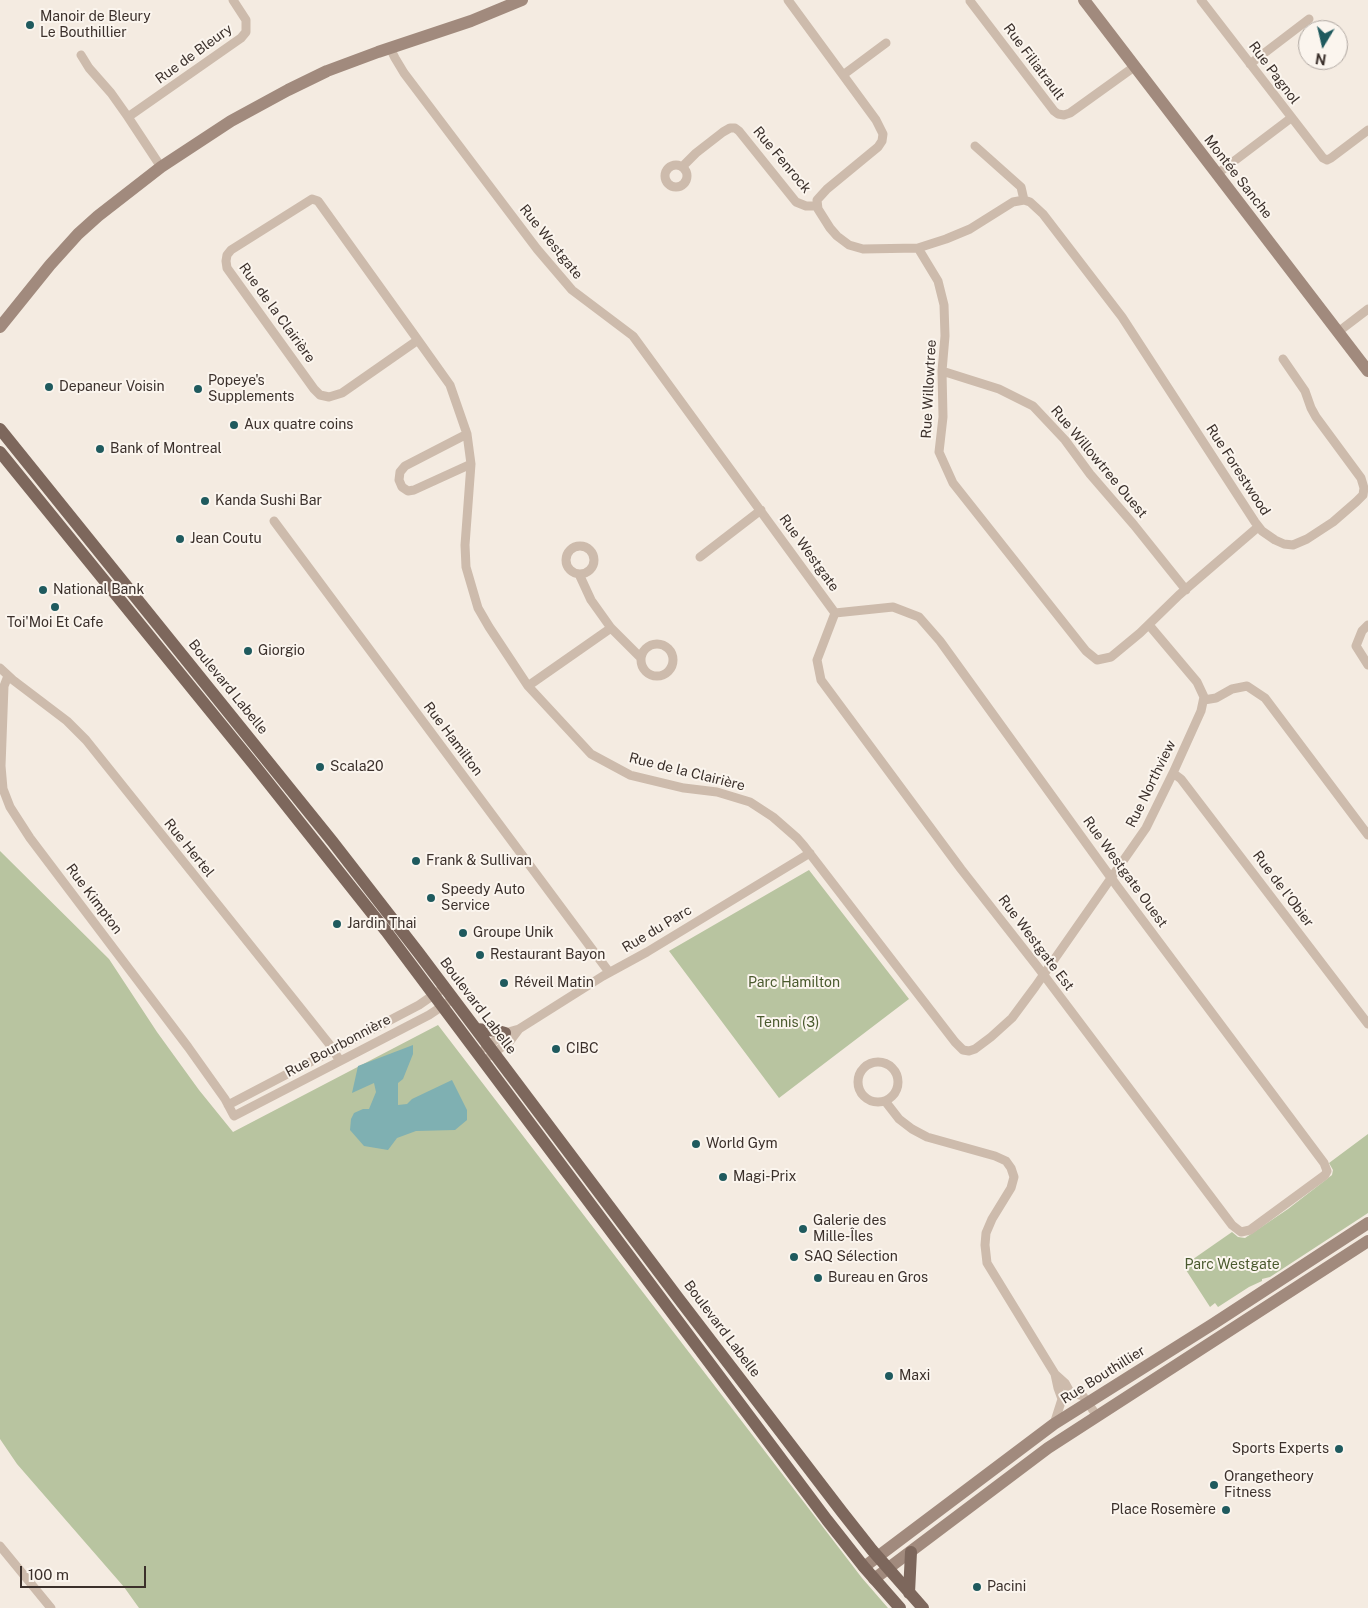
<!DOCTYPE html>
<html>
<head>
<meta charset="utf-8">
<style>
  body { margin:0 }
  #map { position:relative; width:1368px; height:1608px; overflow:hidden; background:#f4ebe1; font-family:"Public Sans",sans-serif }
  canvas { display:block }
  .north { position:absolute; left:1298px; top:20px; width:50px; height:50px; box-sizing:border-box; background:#fbf5ee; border:1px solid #aea6a0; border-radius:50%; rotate:189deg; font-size:14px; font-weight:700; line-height:20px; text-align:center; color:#3b302b }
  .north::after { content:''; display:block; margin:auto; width:18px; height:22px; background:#1f5a5e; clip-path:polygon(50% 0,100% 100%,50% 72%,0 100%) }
  .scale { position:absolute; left:20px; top:1566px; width:126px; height:22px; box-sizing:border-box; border:2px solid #3b302b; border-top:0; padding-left:6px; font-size:15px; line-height:18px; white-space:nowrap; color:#3b302b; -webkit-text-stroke:4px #fbf5ee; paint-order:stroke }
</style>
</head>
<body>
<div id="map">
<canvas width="1368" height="1608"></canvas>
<div class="north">N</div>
<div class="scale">100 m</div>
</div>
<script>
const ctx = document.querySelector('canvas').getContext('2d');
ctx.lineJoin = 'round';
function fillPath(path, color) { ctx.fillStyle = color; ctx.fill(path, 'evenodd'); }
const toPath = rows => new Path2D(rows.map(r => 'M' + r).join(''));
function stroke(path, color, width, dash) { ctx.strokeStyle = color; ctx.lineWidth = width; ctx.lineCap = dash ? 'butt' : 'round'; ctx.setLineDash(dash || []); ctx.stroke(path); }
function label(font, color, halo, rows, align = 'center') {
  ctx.font = font + ' "Public Sans",sans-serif'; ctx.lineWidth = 4; ctx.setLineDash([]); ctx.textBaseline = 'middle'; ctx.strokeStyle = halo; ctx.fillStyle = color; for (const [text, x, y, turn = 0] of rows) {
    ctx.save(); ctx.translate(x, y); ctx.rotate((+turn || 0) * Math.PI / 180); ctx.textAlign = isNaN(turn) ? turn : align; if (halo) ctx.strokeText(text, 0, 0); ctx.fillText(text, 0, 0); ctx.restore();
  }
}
const green = toPath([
  [0,851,109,959,157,1032,199,1090,233,1132,438,1025,862,1578,888,1608,139,1608,124,1587,17,1464,0,1439],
  [809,870,909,999,779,1098,669,951],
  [1368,1134,1368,1213,1270,1277,1262,1279,1262,1281,1249,1287,1218,1307,1215,1303,1210,1307,1186,1270,1186,1264,1232,1232,1238,1237,1245,1238,1288,1209,1332,1175,1333,1170,1329,1163]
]);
const water = toPath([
  [413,1045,413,1054,403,1079,398,1083,398,1105,407,1104,412,1099,452,1080,467,1110,467,1120,455,1130,416,1131,397,1138,388,1150,364,1146,350,1130,351,1119,354,1113,363,1109,369,1109,376,1092,374,1083,352,1093,358,1066]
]);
const street = toPath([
  [788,0,876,120,883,134,882,141,878,147,827,189,817,200,818,209,830,228,837,236,849,245,863,249,918,248,946,239,970,229,1013,202,1024,200,1030,202,1043,214,1122,317,1255,522,1262,531,1275,540,1284,544,1293,545,1307,539,1333,522,1356,502,1363,495,1364,488,1361,478,1316,417,1311,408,1305,391,1283,359],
  [1201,0,1323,158,1327,160,1331,158,1368,130],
  [970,1,1054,111,1058,114,1064,115,1070,113,1134,67],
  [390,48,395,58,404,73,537,249,572,290,633,336,835,613],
  [81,55,89,68,111,93,128,117,161,167],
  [1250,64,1309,19],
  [843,75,886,43],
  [128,117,241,38,246,32,246,20,233,0],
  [975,146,1021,187,1024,200],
  '665 176a11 11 0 1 1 22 0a11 11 0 1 1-22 0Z',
  [682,167,696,153,723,132,730,128,735,128,739,131,796,202,806,206,817,206],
  [1217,174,1291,118],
  [918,248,938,281,944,305,945,336,942,371,943,417,939,452,953,483,1086,651,1097,660,1111,657,1140,633,1179,595,1258,527],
  [1338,332,1368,309],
  [418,340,342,393,329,397,320,395,314,389,227,268,226,261,227,255,231,250,312,199,318,201,415,336,450,385,467,434,471,464,465,545,466,567,478,608,489,627,528,686,591,754,630,775,684,788,717,792,750,802,773,817,797,838,804,846,955,1042,963,1050,969,1051,975,1049,991,1037,1012,1018,1035,987,1146,828,1173,773,1201,711,1204,697,1197,682,1149,625],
  [942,371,999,389,1033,406,1065,440,1090,474,1134,525,1186,590],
  [467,434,405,466,400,472,399,480,402,487,408,491,414,490,471,464],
  [274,521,609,972],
  '566 560a14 14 0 1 1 28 0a14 14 0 1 1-28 0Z',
  [700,557,761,510],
  [579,574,591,600,611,628,641,658],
  [893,607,919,617,940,641,1117,886,1324,1163,1327,1171,1325,1175,1250,1230,1241,1232,1232,1225,1037,966,961,869,821,680,817,660,835,613,893,607],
  [1368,625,1362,631,1356,646,1368,665],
  '641 660a16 16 0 1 1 32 0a16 16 0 1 1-32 0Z',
  [0,668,13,680,67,721,86,740,299,1006,330,1045,340,1061],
  [8,676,4,686,1,766,3,789,10,807,30,838,188,1047,225,1099,234,1116,429,1015,453,999],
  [528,686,611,628],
  [1204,700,1216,698,1232,689,1247,686,1265,698,1368,835],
  [1173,773,1181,779,1368,1024],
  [485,1048,505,1033,519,1029,603,976,647,952,810,853],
  [490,1056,510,1041,519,1029],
  '858 1082a20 20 0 1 1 40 0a20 20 0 1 1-40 0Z',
  [885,1101,899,1119,912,1129,927,1137,995,1156,1006,1161,1011,1168,1014,1177,1011,1188,992,1219,986,1233,985,1245,987,1263,1055,1374,1065,1383,1070,1392,1083,1396,1097,1416],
  [228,1105,419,1005,445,987],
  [1054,1424,1062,1399,1058,1388,1055,1374],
  [0,1546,51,1608]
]);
const secondary = toPath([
  [1084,0,1368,371],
  [0,327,50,265,78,234,98,216,161,167,231,121,288,90,327,71,378,52,471,21,522,0],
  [864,1567,1054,1424,1213,1324,1368,1223],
  [874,1579,1048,1448,1368,1241]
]);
const primary = toPath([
  [0,429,332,841,418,952,679,1299,842,1512,872,1550,923,1608],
  [0,452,255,766,386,931,827,1520,864,1567,900,1608],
  [476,1029,498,1031,505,1033],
  [909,1593,911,1552]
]);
const markers = [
  [30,25,5,"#1f5a5e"],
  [49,387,5,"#1f5a5e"],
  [198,389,5,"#1f5a5e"],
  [234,425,5,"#1f5a5e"],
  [100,449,5,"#1f5a5e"],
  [205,501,5,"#1f5a5e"],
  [180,539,5,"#1f5a5e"],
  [43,590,5,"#1f5a5e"],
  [55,607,5,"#1f5a5e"],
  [248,651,5,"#1f5a5e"],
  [320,767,5,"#1f5a5e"],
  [416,861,5,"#1f5a5e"],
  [431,898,5,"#1f5a5e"],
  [337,924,5,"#1f5a5e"],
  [463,933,5,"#1f5a5e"],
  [480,955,5,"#1f5a5e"],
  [504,983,5,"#1f5a5e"],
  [556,1049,5,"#1f5a5e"],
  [696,1144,5,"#1f5a5e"],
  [723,1177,5,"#1f5a5e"],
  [803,1229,5,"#1f5a5e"],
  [794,1257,5,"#1f5a5e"],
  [818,1278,5,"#1f5a5e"],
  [889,1376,5,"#1f5a5e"],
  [1339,1449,5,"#1f5a5e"],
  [1214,1485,5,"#1f5a5e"],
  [1226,1510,5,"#1f5a5e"],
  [977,1587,5,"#1f5a5e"]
];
const poiNames = [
  ["Manoir de Bleury",40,17],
  ["Le Bouthillier",40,33],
  ["Popeye's",208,381],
  ["Supplements",208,397],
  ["Depaneur Voisin",59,387],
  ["Aux quatre coins",244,425],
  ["Bank of Montreal",110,449],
  ["Kanda Sushi Bar",215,501],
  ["Jean Coutu",190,539],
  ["National Bank",53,590],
  ["Toi'Moi Et Cafe",55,623,"center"],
  ["Giorgio",258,651],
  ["Scala20",330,767],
  ["Frank & Sullivan",426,861],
  ["Speedy Auto",441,890],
  ["Service",441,906],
  ["Jardin Thai",347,924],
  ["Groupe Unik",473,933],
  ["Restaurant Bayon",490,955],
  ["Réveil Matin",514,983],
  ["CIBC",566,1049],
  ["World Gym",706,1144],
  ["Magi-Prix",733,1177],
  ["Galerie des",813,1221],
  ["Mille-Îles",813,1237],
  ["SAQ Sélection",804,1257],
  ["Bureau en Gros",828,1278],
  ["Maxi",899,1376],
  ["Sports Experts",1329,1449,"right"],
  ["Orangetheory",1224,1477],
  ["Fitness",1224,1493],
  ["Place Rosemère",1216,1510,"right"],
  ["Pacini",987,1587]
];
const streetNames = [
  ["Rue de Bleury",194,54,-36],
  ["Rue Filiatrault",1034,62,53],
  ["Rue Pagnol",1274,73,53],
  ["Rue Fenrock",782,160,50],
  ["Montée Sanche",1238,177,52],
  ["Rue Westgate",551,242,51],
  ["Rue de la Clairière",277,313,54],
  ["Rue Willowtree",929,389,-87],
  ["Rue Willowtree Ouest",1099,462,50],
  ["Rue Forestwood",1238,470,57],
  ["Rue Westgate",809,553,54],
  ["Boulevard Labelle",228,687,51],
  ["Rue Hamilton",453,739,53],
  ["Rue de la Clairière",687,772,14],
  ["Rue Northview",1151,784,-64],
  ["Rue Hertel",189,848,51],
  ["Rue Westgate Ouest",1125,872,54],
  ["Rue de l'Obier",1283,889,53],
  ["Rue Kimpton",94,899,53],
  ["Rue du Parc",657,929,-31],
  ["Rue Westgate Est",1036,943,53],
  ["Boulevard Labelle",478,1006,53],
  ["Rue Bourbonnière",338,1046,-28],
  ["Boulevard Labelle",722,1329,53],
  ["Rue Bouthillier",1103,1375,-32]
];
const parkNames = [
  ["Parc Hamilton",794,983],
  ["Tennis (3)",788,1023],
  ["Parc Westgate",1232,1265]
];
fillPath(green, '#b8c4a0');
fillPath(water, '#7fb0b2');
stroke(street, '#cdbbac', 9);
stroke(secondary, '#a18a7d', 12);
stroke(primary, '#7d675c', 12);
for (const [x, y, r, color] of markers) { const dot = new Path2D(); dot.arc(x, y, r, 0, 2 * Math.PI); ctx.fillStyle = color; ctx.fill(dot); stroke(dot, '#fbf5ee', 2); }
label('14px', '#3b302b', '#fbf5ee', poiNames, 'left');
label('14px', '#3b302b', '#fbf5ee', streetNames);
label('14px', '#4a5a2e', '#fbf5ee', parkNames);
</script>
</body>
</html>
